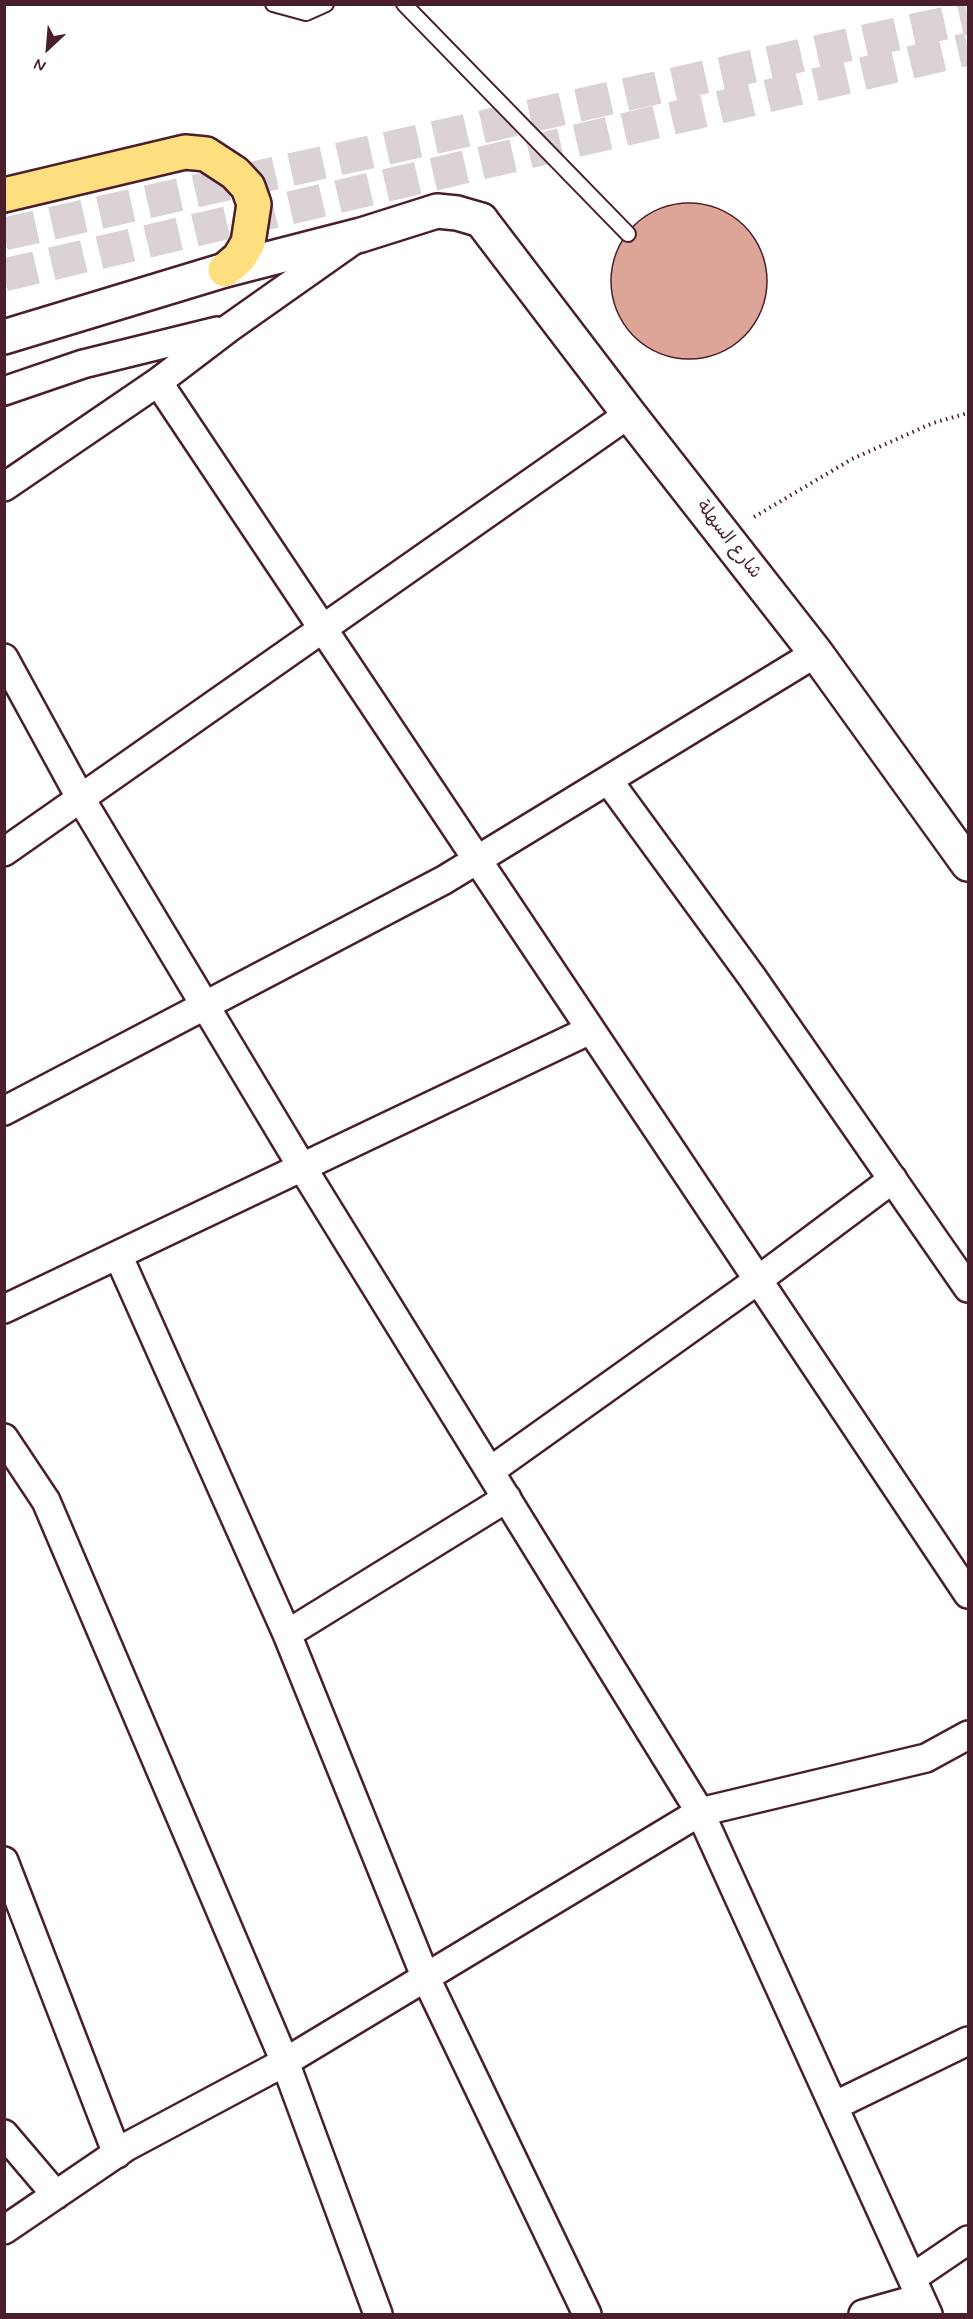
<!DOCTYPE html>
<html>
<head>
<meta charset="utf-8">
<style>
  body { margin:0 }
  #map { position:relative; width:973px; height:2319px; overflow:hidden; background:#fff; font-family:Mynerve,sans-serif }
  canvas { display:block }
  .frame { position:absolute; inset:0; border:6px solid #4a1f2b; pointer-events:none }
  .north { position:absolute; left:18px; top:18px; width:60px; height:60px; -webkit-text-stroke:4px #fff; paint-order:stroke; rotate:206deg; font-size:16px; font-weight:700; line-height:24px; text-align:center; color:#4a1f2b }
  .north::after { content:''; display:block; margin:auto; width:21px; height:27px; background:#4a1f2b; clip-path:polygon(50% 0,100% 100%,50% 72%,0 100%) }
</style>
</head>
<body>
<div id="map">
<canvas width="973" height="2319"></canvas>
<div class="frame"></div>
<div class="north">N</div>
</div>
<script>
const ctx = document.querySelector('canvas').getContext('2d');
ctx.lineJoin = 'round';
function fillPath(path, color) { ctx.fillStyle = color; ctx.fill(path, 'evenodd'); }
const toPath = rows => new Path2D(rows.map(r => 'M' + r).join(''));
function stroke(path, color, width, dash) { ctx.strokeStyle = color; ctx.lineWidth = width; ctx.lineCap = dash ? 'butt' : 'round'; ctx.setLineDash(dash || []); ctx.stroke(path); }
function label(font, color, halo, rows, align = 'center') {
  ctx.font = font + ' Mynerve,"Playpen Sans Arabic",sans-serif'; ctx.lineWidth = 5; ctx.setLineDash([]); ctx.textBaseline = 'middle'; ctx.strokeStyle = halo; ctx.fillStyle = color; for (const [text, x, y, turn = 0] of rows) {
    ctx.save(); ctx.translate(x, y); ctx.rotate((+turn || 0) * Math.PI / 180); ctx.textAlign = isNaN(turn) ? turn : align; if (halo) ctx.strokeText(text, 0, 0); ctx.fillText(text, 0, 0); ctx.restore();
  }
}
const building = toPath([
  '611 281a78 78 0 1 1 156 0a78 78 0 1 1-156 0Z'
]);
const trunkTunnel = toPath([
  [4,234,968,18],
  [4,275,968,49]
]);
const path = toPath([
  [754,517,852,459,933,423,968,413]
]);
const service = toPath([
  [273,4,306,13,326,4],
  [404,4,628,234]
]);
const minor = toPath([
  [158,382,968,1594],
  [4,391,83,364,217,331],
  [4,487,158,382,229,328,351,242],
  [4,658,81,799,302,1167,700,1812,928,2314],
  [608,780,752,977,968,1288],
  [4,852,629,414],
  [4,1111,444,880,816,653],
  [118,1255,287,1634,425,1976,587,2314],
  [4,1309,590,1030],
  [4,1438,46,1501,285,2062,378,2314],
  [490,1471,758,1280,893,1179],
  [287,1634,507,1498],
  [4,1861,117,2154],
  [834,2106,968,2041],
  [4,2134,56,2195],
  [4,2230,126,2147,285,2062,700,1812,926,1758,968,1735],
  [912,2278,968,2240],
  [863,2314,920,2298]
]);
const tertiary = toPath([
  [4,337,225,270,361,235,437,211,457,213,481,220]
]);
const secondary = toPath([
  [481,220,629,414,816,653,968,864]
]);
const trunk = toPath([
  [4,195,185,152,206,154,235,173,248,187,254,204,248,243,239,258,225,270]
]);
const streetNames = [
  ["شارع السهلة",728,540,52]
];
fillPath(building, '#dda597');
stroke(building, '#4a1f2b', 1.5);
stroke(trunkTunnel, '#dbd2d5', 33, [33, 16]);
stroke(service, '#4a1f2b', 18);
stroke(minor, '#4a1f2b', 32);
stroke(tertiary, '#4a1f2b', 38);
stroke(secondary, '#4a1f2b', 38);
stroke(trunk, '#4a1f2b', 38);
stroke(path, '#4a1f2b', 4, [1.5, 4.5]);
stroke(service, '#fff', 14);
stroke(minor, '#fff', 27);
stroke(tertiary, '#fff', 33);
stroke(secondary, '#fff', 33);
stroke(trunk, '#fedf80', 33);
label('18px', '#4a1f2b', '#fff', streetNames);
</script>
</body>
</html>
